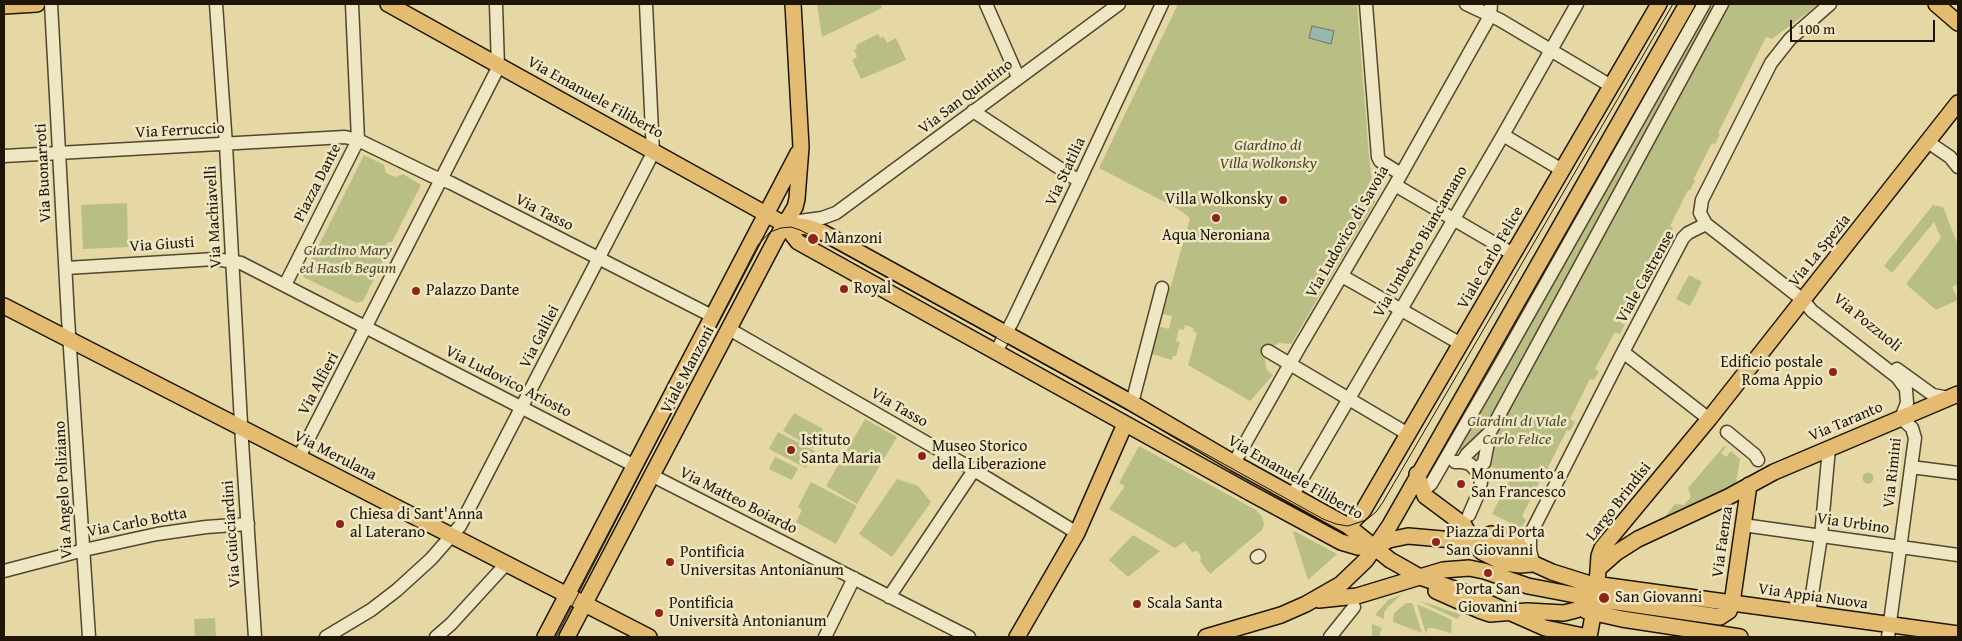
<!DOCTYPE html>
<html>
<head>
<meta charset="utf-8">
<style>
  body { margin:0 }
  #map { position:relative; width:1962px; height:641px; overflow:hidden; background:#e6d8a4; font-family:"Gentium Book Plus",serif }
  canvas { display:block }
  .frame { position:absolute; inset:0; border:5px solid #201608; pointer-events:none }
  .scale { position:absolute; left:1790px; top:20px; width:145px; height:22px; box-sizing:border-box; border:2px solid #201608; border-top:0; padding-left:6px; font-size:15px; line-height:18px; white-space:nowrap; color:#201608; -webkit-text-stroke:4px #efe6c4; paint-order:stroke }
</style>
</head>
<body>
<div id="map">
<canvas width="1962" height="641"></canvas>
<div class="frame"></div>
<div class="scale">100 m</div>
</div>
<script>
const ctx = document.querySelector('canvas').getContext('2d');
ctx.lineJoin = 'round';
function fillPath(path, color) { ctx.fillStyle = color; ctx.fill(path, 'evenodd'); }
const toPath = rows => new Path2D(rows.map(r => 'M' + r).join(''));
function stroke(path, color, width, dash) { ctx.strokeStyle = color; ctx.lineWidth = width; ctx.lineCap = dash ? 'butt' : 'round'; ctx.setLineDash(dash || []); ctx.stroke(path); }
function label(font, color, halo, rows, align = 'center') {
  ctx.font = font + ' "Gentium Book Plus",serif'; ctx.lineWidth = 5; ctx.setLineDash([]); ctx.textBaseline = 'middle'; ctx.strokeStyle = halo; ctx.fillStyle = color; for (const [text, x, y, turn = 0] of rows) {
    ctx.save(); ctx.translate(x, y); ctx.rotate((+turn || 0) * Math.PI / 180); ctx.textAlign = isNaN(turn) ? turn : align; if (halo) ctx.strokeText(text, 0, 0); ctx.fillText(text, 0, 0); ctx.restore();
  }
}
const green = toPath([
  [817,4,880,4,882,8,822,37],
  [1178,4,1357,4,1369,157,1375,202,1291,344,1279,343,1270,348,1265,357,1265,362,1267,370,1273,375,1250,401,1188,365,1197,333,1193,331,1194,328,1185,325,1184,330,1179,329,1176,341,1180,342,1176,356,1173,356,1172,360,1152,354,1160,327,1169,329,1172,316,1163,314,1190,218,1180,210,1099,168],
  [1713,4,1819,4,1772,39,1766,37,1718,133,1720,134,1715,144,1712,143,1693,180,1695,181,1690,190,1688,190,1670,226,1673,228,1669,238,1665,236,1645,275,1650,277,1645,287,1640,285,1620,322,1625,325,1620,334,1615,332,1595,369,1599,372,1594,380,1590,379,1570,419,1575,422,1570,431,1567,430,1548,467,1551,469,1546,479,1542,477,1522,516,1526,520,1521,528,1492,514,1511,477,1457,448],
  [878,34,880,38,884,37,887,43,896,38,906,60,861,79,852,60,857,57,854,50,857,49,856,45],
  [364,155,384,165,386,173,395,177,403,174,421,185,392,242,388,242,386,246,389,249,363,301,357,303,303,277],
  [127,203,128,247,83,249,81,205],
  [1933,205,1943,207,1958,245,1958,284,1952,287,1958,300,1936,310,1906,284,1941,238,1934,222,1892,273,1884,266],
  [1689,275,1702,282,1690,306,1676,299],
  [794,413,823,429,813,448,783,431],
  [865,419,897,437,857,504,826,486],
  [778,432,815,451,806,468,769,449],
  [1139,446,1256,510,1262,517,1264,524,1262,530,1210,574,1200,561,1201,557,1199,553,1196,551,1192,552,1184,542,1175,548,1109,509,1125,486,1119,483],
  [1724,446,1726,447,1721,453,1726,457,1731,451,1740,459,1736,483,1661,522,1675,504,1684,505,1691,497,1688,488],
  [775,457,798,468,792,480,769,469],
  '1862.5 478a5.5 5.5 0 1 1 11 0a5.5 5.5 0 1 1-11 0Z',
  [897,479,918,486,931,502,892,557,859,534],
  [811,482,857,506,836,544,796,522,802,510,798,507],
  [1294,531,1337,554,1308,580,1293,532],
  [1133,535,1160,551,1128,577,1109,560],
  [1402,594,1388,607,1384,613,1384,619,1375,615,1388,600],
  [1419,601,1433,605,1461,615,1457,619],
  [1406,603,1412,603,1413,605,1422,633,1393,622,1394,613],
  [1417,604,1452,620,1451,633,1433,628,1428,628,1426,634],
  [215,618,216,637,195,637,194,619],
  [1372,624,1382,628,1379,635,1383,637,1372,637]
]);
const water = toPath([
  [1312,26,1334,31,1331,44,1309,38,1312,26]
]);
const minor = toPath([
  [51,4,68,318,89,637],
  [216,4,226,145,242,442,255,637],
  [986,4,1018,77],
  [1366,4,1378,157,1380,161,1401,174],
  [1466,4,1500,20,1611,86],
  [1830,4,1790,39,1771,63,1702,200,1700,213,1706,224,1803,300,1812,311,1897,377,1906,389,1907,403,1901,418,1912,428,1915,438,1888,637],
  [973,111,1079,181],
  [1503,135,1562,170],
  [1928,142,1950,157,1958,167],
  [4,156,345,137,358,140,432,176,451,183,712,316],
  [1395,185,1513,254],
  [792,222,822,218,836,213,1119,4],
  [66,268,215,259,241,263,635,466],
  [1342,276,1461,344],
  [285,285,358,140,352,4],
  [729,329,974,470,1077,533],
  [1268,351,1408,434],
  [996,352,1013,320,1076,188,1162,4],
  [1623,352,1709,419],
  [1897,369,1933,395,1949,398],
  [1132,403,1162,288],
  [1727,432,1755,455,1758,460],
  [299,457,498,68,496,4],
  [1455,462,1462,462,1470,464,1479,474,1481,482,1479,492,1469,515],
  [1462,462,1467,454,1490,432,1722,4],
  [1234,463,1299,348,1395,185,1490,16,1491,4],
  [1911,467,1958,473],
  [1476,469,1484,463,1490,432],
  [653,476,969,637],
  [1425,489,1431,484,1501,363,1704,4],
  [1292,496,1503,135,1577,4],
  [1743,525,1958,555],
  [1257,557,1259,556],
  [1533,561,1530,551,1530,535,1623,352,1683,238,1688,233,1706,224],
  [4,571,84,550,157,534,206,527,248,524],
  [889,597,974,470],
  [1809,614,1821,536,1829,448],
  [326,637,371,610,397,590,431,559,460,526,653,153,646,4],
  [436,637,451,624,506,564],
  [825,637,854,578],
  [1330,637,1354,607]
]);
const major = toPath([
  [388,4,784,224,807,227,822,232,1132,403,1234,463,1348,526,1390,560,1420,577,1466,593,1545,628,1588,637],
  [1936,4,1958,23],
  [4,6,37,4],
  [784,224,798,242,1252,494,1341,542,1358,547,1374,548],
  [4,306,649,637],
  [1417,474,1425,496,1464,525,1475,545,1482,552,1504,563,1520,565,1532,564],
  [1348,526,1363,511,1659,4],
  [1476,539,1491,534,1507,536,1517,543,1530,559],
  [1374,548,1389,540,1408,536,1488,543,1552,572,1587,583,1958,634],
  [1599,568,1616,553,1638,539,1728,497,1774,472,1958,394],
  [1436,591,1481,611,1490,614,1527,611,1564,613,1576,610,1596,599],
  [1319,600,1357,596,1443,570,1469,568,1484,571,1528,586,1596,599,1720,617,1729,611,1732,603,1749,485],
  [1586,611,1622,619,1740,637],
  [545,637,798,153],
  [567,637,776,239,795,207,797,199,801,147,793,4],
  [1017,637,1077,533,1125,424],
  [1206,637,1281,615,1306,604,1341,584,1366,560,1390,525,1687,4],
  [1589,637,1596,599,1599,556,1602,548,1709,419,1958,103]
]);
const tram = toPath([
  [556,637,758,245,770,232,781,228,791,227,800,230,831,246,1323,519,1336,524,1348,526,1366,520,1376,512,1383,502,1673,4]
]);
const markers = [
  [1283,200,5,"#8f2418"],
  [1216,218,5,"#8f2418"],
  [813,239,6,"#8f2418"],
  [844,289,5,"#8f2418"],
  [416,291,5,"#8f2418"],
  [1833,372,5,"#8f2418"],
  [791,450,5,"#8f2418"],
  [922,456,5,"#8f2418"],
  [1461,484,5,"#8f2418"],
  [340,524,5,"#8f2418"],
  [1436,542,5,"#8f2418"],
  [670,562,5,"#8f2418"],
  [1488,573,5,"#8f2418"],
  [1604,598,6,"#8f2418"],
  [1137,604,5,"#8f2418"],
  [659,613,5,"#8f2418"]
];
const streetNames = [
  ["Via San Quintino",966,97,-37],
  ["Via Emanuele Filiberto",595,98,29],
  ["Via Ferruccio",180,131,-3],
  ["Via Statilia",1066,172,-65],
  ["Via Buonarroti",44,173,-93],
  ["Piazza Dante",318,183,-63],
  ["Via Tasso",544,213,27],
  ["Via Machiavelli",214,217,-93],
  ["Via Ludovico di Savoia",1348,232,-60],
  ["Via Umberto Biancamano",1421,242,-60],
  ["Via Giusti",162,245,-4],
  ["Via La Spezia",1820,251,-51],
  ["Viale Carlo Felice",1491,258,-60],
  ["Viale Castrense",1646,277,-61],
  ["Via Pozzuoli",1867,323,39],
  ["Via Galilei",540,337,-63],
  ["Viale Manzoni",688,370,-62],
  ["Via Ludovico Ariosto",508,382,27],
  ["Via Alfieri",319,384,-62],
  ["Via Tasso",899,408,30],
  ["Via Taranto",1846,422,-23],
  ["Via Merulana",335,456,27],
  ["Via Rimini",1893,473,-84],
  ["Via Emanuele Filiberto",1295,478,30],
  ["Via Angelo Poliziano",64,490,-93],
  ["Via Matteo Boiardo",738,501,27],
  ["Largo Brindisi",1619,502,-52],
  ["Via Carlo Botta",137,523,-11],
  ["Via Urbino",1853,524,8],
  ["Via Guicciardini",232,534,-94],
  ["Via Faenza",1723,542,-82],
  ["Via Appia Nuova",1813,597,8]
];
const parkNames = [
  ["Giardino di",1268,146],
  ["Villa Wolkonsky",1268,164],
  ["Giardino Mary",348,251],
  ["ed Hasib Begum",348,269],
  ["Giardini di Viale",1517,422],
  ["Carlo Felice",1517,440]
];
const poiNames = [
  ["Villa Wolkonsky",1273,200,"right"],
  ["Aqua Neroniana",1216,236,"center"],
  ["Manzoni",824,239],
  ["Royal",854,289],
  ["Palazzo Dante",426,291],
  ["Edificio postale",1823,363,"right"],
  ["Roma Appio",1823,381,"right"],
  ["Istituto",801,441],
  ["Santa Maria",801,459],
  ["Museo Storico",932,447],
  ["della Liberazione",932,465],
  ["Monumento a",1471,475],
  ["San Francesco",1471,493],
  ["Chiesa di Sant'Anna",350,515],
  ["al Laterano",350,533],
  ["Piazza di Porta",1446,533],
  ["San Giovanni",1446,551],
  ["Pontificia",680,553],
  ["Universitas Antonianum",680,571],
  ["Porta San",1488,590,"center"],
  ["Giovanni",1488,608,"center"],
  ["San Giovanni",1615,598],
  ["Pontificia",669,604],
  ["Università Antonianum",669,622],
  ["Scala Santa",1147,604]
];
fillPath(green, '#b8be84');
fillPath(water, '#96b9ab');
stroke(water, '#67786a', 1);
stroke(minor, '#52462f', 15);
stroke(major, '#201608', 18);
stroke(minor, '#efe6c4', 12);
stroke(major, '#e3bc72', 15);
stroke(tram, '#201608', 1);
for (const [x, y, r, color] of markers) { const dot = new Path2D(); dot.arc(x, y, r, 0, 2 * Math.PI); ctx.fillStyle = color; ctx.fill(dot); stroke(dot, '#efe6c4', 2); }
label('16px', '#201608', '#efe6c4', streetNames);
label('italic 16px', '#4e482d', '#efe6c4', parkNames);
label('16px', '#201608', '#efe6c4', poiNames, 'left');
</script>
</body>
</html>
